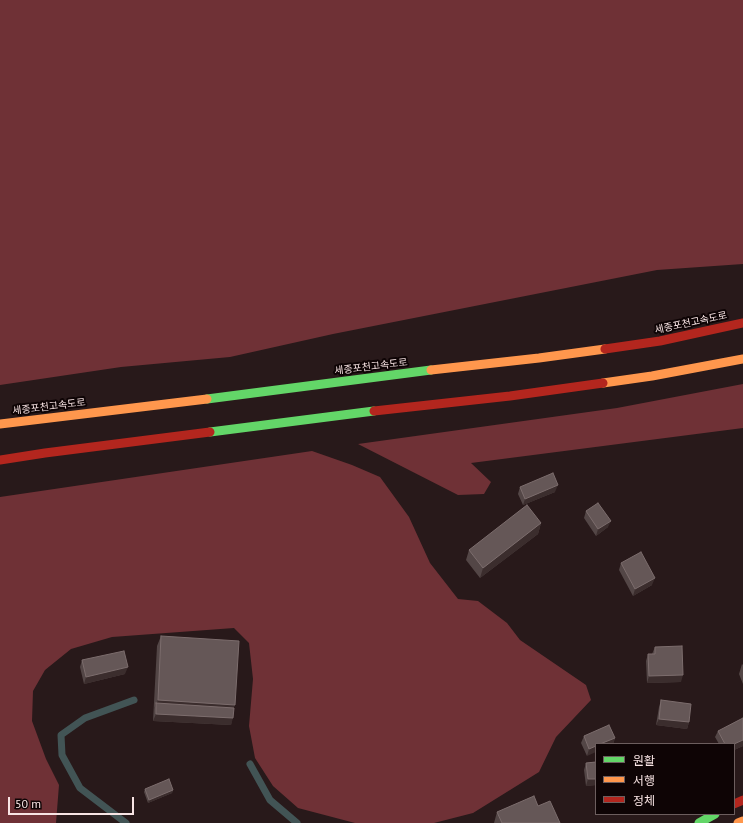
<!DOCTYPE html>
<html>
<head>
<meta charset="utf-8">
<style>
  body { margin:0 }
  #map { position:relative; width:743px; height:823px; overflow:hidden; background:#28191a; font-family:"PT Sans","Noto Sans KR",sans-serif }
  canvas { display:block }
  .legend { position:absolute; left:595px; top:743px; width:140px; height:72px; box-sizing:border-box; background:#0e0405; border:1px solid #6c5e5e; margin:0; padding:5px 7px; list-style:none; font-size:12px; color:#f8e4e4 }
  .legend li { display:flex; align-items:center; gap:8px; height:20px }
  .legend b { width:20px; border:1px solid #6c5e5e }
  .scale { position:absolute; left:8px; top:797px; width:126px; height:18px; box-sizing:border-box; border:2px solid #f8e4e4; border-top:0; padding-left:5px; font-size:12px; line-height:14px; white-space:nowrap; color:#f8e4e4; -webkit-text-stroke:3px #0e0405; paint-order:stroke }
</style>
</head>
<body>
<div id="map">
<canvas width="743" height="823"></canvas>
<ul class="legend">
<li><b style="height:5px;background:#63d668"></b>원활</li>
<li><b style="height:5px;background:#ff974d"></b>서행</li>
<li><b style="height:5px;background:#b3261e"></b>정체</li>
</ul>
<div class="scale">50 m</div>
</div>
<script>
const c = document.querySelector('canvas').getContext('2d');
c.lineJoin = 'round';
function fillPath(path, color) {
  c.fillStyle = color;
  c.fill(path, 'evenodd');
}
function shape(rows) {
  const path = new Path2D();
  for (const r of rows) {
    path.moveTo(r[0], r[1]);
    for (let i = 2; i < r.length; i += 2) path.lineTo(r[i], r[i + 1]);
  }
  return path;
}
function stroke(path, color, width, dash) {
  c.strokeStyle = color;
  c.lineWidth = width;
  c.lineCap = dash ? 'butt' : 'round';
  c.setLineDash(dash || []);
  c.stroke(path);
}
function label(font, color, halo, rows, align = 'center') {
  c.font = font + ' "PT Sans","Noto Sans KR",sans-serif';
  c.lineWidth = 4;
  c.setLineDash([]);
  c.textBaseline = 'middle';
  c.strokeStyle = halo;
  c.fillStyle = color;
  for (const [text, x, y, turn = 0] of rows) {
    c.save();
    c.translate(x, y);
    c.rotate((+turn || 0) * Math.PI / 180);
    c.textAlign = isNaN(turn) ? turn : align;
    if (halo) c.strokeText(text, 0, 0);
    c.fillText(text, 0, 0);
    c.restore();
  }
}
fillPath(shape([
  [0,0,743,0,743,264,657,270,333,334,230,357,121,367,0,385],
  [743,384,743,428,471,463,491,482,484,494,458,495,358,444,617,408],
  [312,451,352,465,380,477,409,517,430,563,458,599,478,601,507,623,520,640,586,685,591,700,556,737,539,772,473,813,434,823,355,823,298,808,273,786,255,758,249,726,253,679,249,643,234,628,112,637,71,649,45,670,33,691,32,721,46,759,59,785,56,823,0,823,0,497]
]), '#6f3136');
stroke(shape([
  [250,764,270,800,297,823],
  [126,823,80,788,62,755,61,735,85,718,134,700]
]), '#425455', 7);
stroke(shape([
  [207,399,431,370],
  [210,432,374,411],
  [699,823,715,814]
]), '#63d668', 9);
stroke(shape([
  [431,370,539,358,605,349],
  [603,383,652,376,743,359],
  [0,424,207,399],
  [738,823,743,821]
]), '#ff974d', 9);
stroke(shape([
  [605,349,660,341,743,323],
  [374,411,510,396,603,383],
  [0,460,45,453,210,432],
  [734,804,743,800]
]), '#b3261e', 9);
fillPath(shape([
  [520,487,555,492,523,505,518,494],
  [586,511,608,527,596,536,584,518],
  [541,523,538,534,480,578,466,560,469,550],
  [621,563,652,585,633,596,619,570],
  [161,636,234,708,231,725,153,721,157,646],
  [655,647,681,682,647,683,646,661,648,654,652,654],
  [82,660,125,674,84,684,80,667],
  [742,664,743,665,743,684,739,674],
  [661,700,689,722,687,729,656,725,659,707],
  [718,731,743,746,734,750,734,744,719,744,715,737],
  [584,736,615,738,613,744,596,744,587,756,581,743],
  [596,762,596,785,586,786,584,770,586,763],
  [145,789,173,790,172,793,148,803,144,792],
  [538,806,560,823,494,823,497,812]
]), '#534646');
fillPath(shape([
  [558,485,555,492,523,505,525,499],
  [611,521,608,527,596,536,598,529],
  [541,523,538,534,480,578,483,568],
  [655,578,652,585,633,596,635,589],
  [128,667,125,674,84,684,86,677],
  [683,675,681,682,647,683,649,676],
  [158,700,235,705,231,715,156,703,154,710],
  [156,714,233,718,231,725,153,721],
  [659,719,689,722,687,729,656,725],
  [615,738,613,744,600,744],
  [743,740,743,746,734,750,734,744],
  [596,746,596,752,587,756,589,749],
  [588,779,596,779,596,785,586,786],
  [173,790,172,793,148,803,149,800]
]), '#3b2d2d');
const building = shape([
  [553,473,558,485,525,499,520,487,553,473],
  [598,503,611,521,598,529,586,511,598,503],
  [527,505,541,523,483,568,469,550,527,505],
  [641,552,655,578,635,589,621,563,641,552],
  [161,636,239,641,235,705,158,700,161,636],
  [682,646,683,675,649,676,648,654,655,654,655,647,682,646],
  [124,651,128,667,86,677,82,660,124,651],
  [661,700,691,704,689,722,659,719,661,700],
  [156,703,234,708,233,718,156,714,156,703],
  [743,718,743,740,734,744,725,744,718,731,743,718],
  [609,725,615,738,600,744,596,744,596,746,589,749,584,736,609,725],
  [596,762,596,779,588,779,586,763,596,762],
  [169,779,173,790,149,800,145,789,169,779],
  [534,796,538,806,550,801,560,823,502,823,497,812,534,796]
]);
fillPath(building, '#655757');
stroke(building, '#7c6d6d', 1);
label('10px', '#f8e4e4', '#0e0405', [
  ["세종포천고속도로",691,323,-12],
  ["세종포천고속도로",371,367,-7],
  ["세종포천고속도로",49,407,-7]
]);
</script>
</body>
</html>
